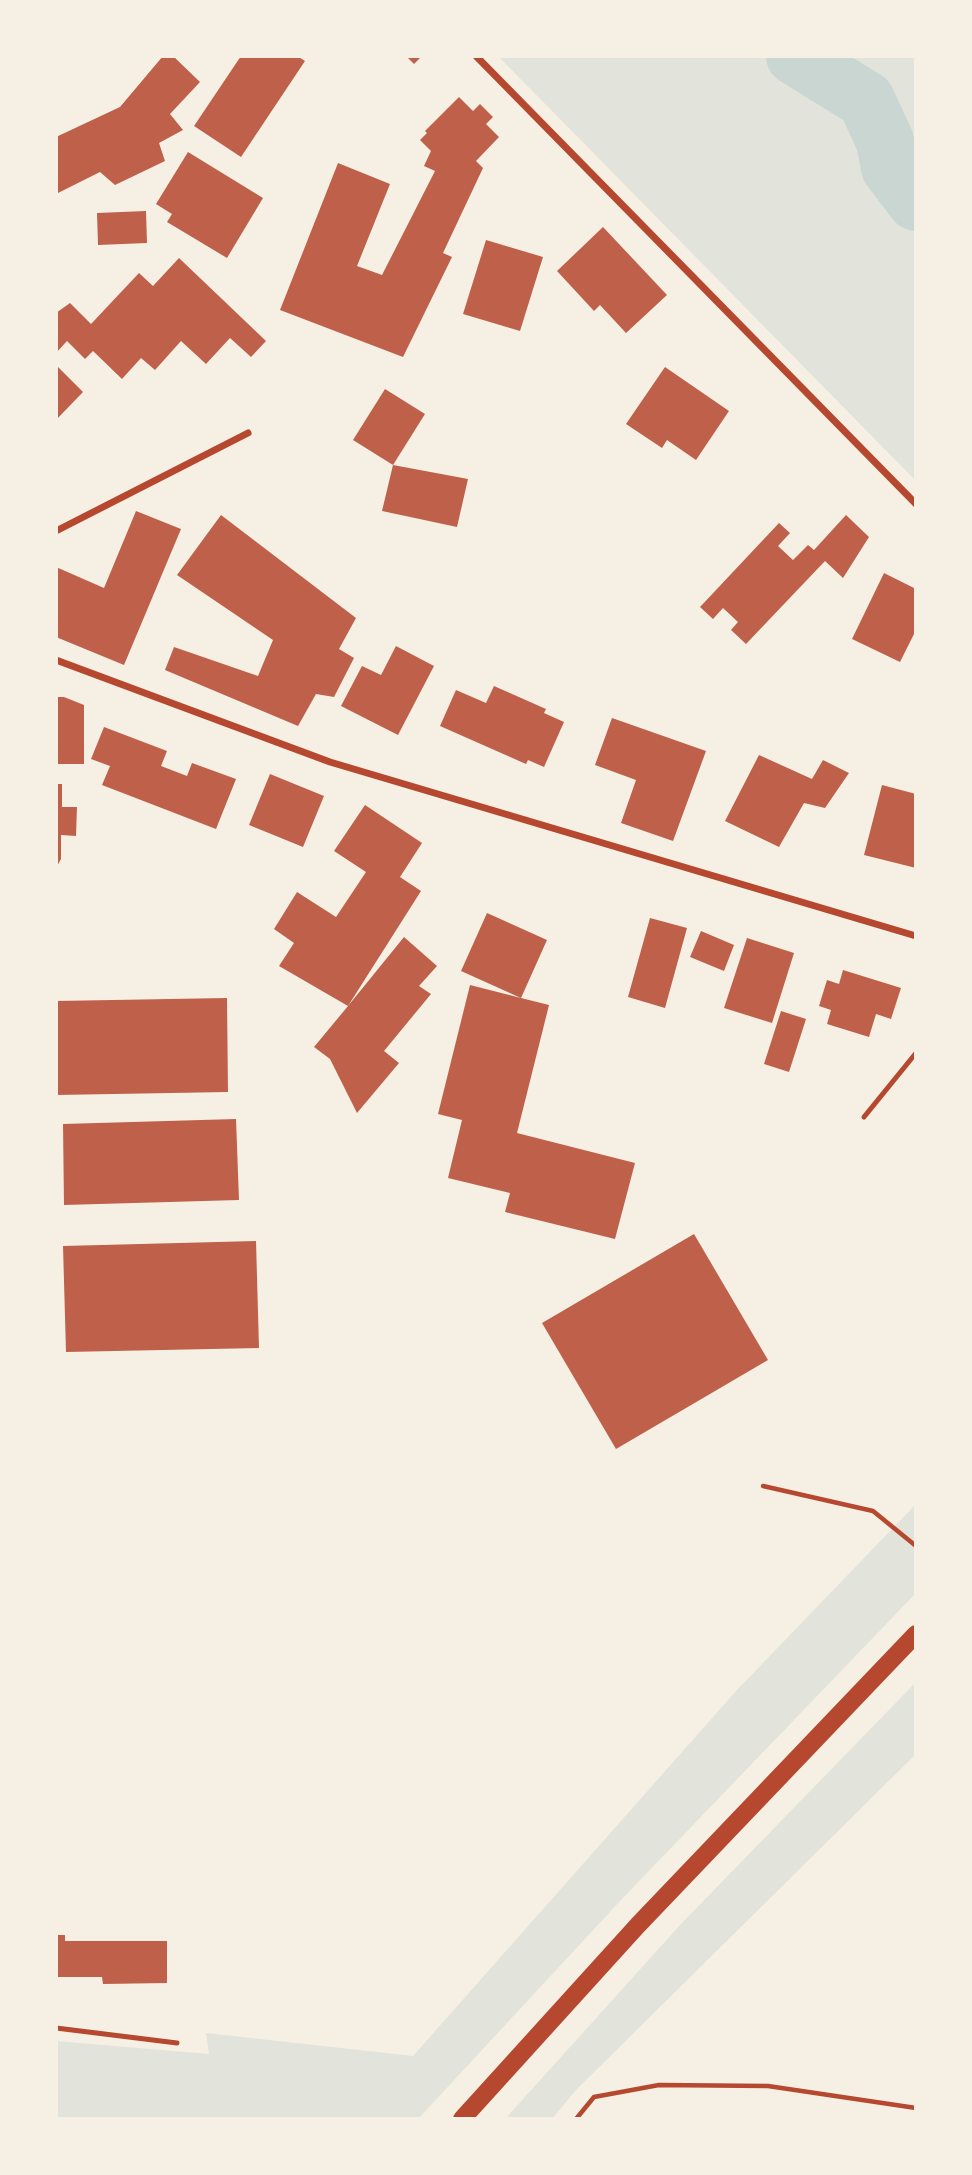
<!DOCTYPE html>
<html>
<head>
<meta charset="utf-8">
<style>
  body { margin:0 }
  #map { position:relative; width:972px; height:2175px; overflow:hidden; background:#f6efe4; font-family:Helvetica,sans-serif }
  canvas { display:block }
  .frame { position:absolute; inset:0; border:58px solid #f6efe4; pointer-events:none }
</style>
</head>
<body>
<div id="map">
<canvas width="972" height="2175"></canvas>
<div class="frame"></div>
</div>
<script>
const c = document.querySelector('canvas').getContext('2d');
c.lineJoin = 'round';
function fillPath(path, color) {
  c.fillStyle = color;
  c.fill(path, 'evenodd');
}
function shape(rows) {
  const path = new Path2D();
  for (const r of rows) {
    path.moveTo(r[0], r[1]);
    for (let i = 2; i < r.length; i += 2) path.lineTo(r[i], r[i + 1]);
  }
  return path;
}
function stroke(path, color, width, dash) {
  c.strokeStyle = color;
  c.lineWidth = width;
  c.lineCap = dash ? 'butt' : 'round';
  c.setLineDash(dash || []);
  c.stroke(path);
}
fillPath(shape([
  [498,56,774,56,851,103,874,177,899,206,916,217,916,481],
  [815,56,916,56,916,190,899,166,897,146,876,93],
  [916,1504,916,1593,622,1899,418,2119,56,2119,56,2041,209,2054,206,2033,413,2056,736,1691],
  [916,1682,916,1754,576,2090,552,2119,505,2119,681,1924]
]), '#e2e4dc');
stroke(shape([
  [795,56,866,100,885,141,890,168,916,202]
]), '#c9d6d2', 58);
fillPath(shape([
  [163,56,173,56,200,82,170,114,183,130,159,143,165,161,115,185,100,172,56,194,56,137,120,107],
  [241,56,297,56,305,61,241,157,194,126],
  [406,56,422,56,414,64],
  [459,97,473,111,480,104,493,117,486,124,499,137,476,161,483,168,443,253,452,257,403,357,280,310,338,163,390,184,357,266,382,275,435,171,424,166,431,151,420,140,427,133,425,131],
  [188,152,263,198,227,258,167,222,172,214,156,204],
  [146,211,147,243,98,245,97,213],
  [603,227,667,295,626,333,600,305,594,311,557,271],
  [486,240,543,257,520,331,463,314],
  [179,258,266,341,251,357,230,338,206,364,181,341,155,370,141,358,122,379,93,351,85,359,67,341,56,353,56,313,70,303,91,324,139,273,153,286],
  [56,365,83,392,56,420],
  [665,367,729,411,696,460,667,440,662,448,626,424],
  [385,389,425,414,393,465,468,479,457,527,382,511,393,465,353,440],
  [136,511,181,529,124,665,56,637,56,567,104,588],
  [221,515,356,618,339,649,354,658,334,697,316,694,298,726,165,670,174,647,258,676,273,640,177,575],
  [846,515,869,537,843,578,825,561,746,644,731,630,738,622,723,608,713,619,700,607,779,523,790,533,778,546,793,560,808,545,814,550],
  [884,573,916,589,916,630,900,662,852,639],
  [396,646,434,666,398,735,341,706,362,666,381,675],
  [494,686,546,709,544,713,564,722,544,767,528,760,526,764,440,726,456,690,486,703],
  [56,697,64,697,84,705,84,764,56,764],
  [612,718,706,751,673,841,621,823,636,780,595,765],
  [104,727,167,751,161,766,187,776,192,763,236,779,216,829,102,785,110,766,91,759],
  [759,755,812,779,823,760,849,773,825,808,804,803,779,847,725,821],
  [270,774,324,796,303,847,249,825],
  [56,784,62,784,62,807,77,807,76,836,61,835,61,859,56,868],
  [882,785,916,794,916,868,864,855],
  [365,805,422,843,400,877,421,891,348,1006,404,937,437,966,419,986,431,994,384,1051,399,1063,357,1113,330,1059,314,1047,348,1006,279,966,294,943,274,929,297,892,336,917,366,872,334,851],
  [487,913,547,940,521,998,549,1005,517,1133,635,1163,615,1239,505,1212,510,1193,448,1178,462,1120,438,1114,470,985,521,998,461,971],
  [650,918,687,928,665,1008,628,997],
  [701,931,734,945,724,971,690,957],
  [747,938,794,953,772,1023,724,1008],
  [843,970,901,988,891,1019,876,1014,869,1037,827,1024,831,1010,819,1006,827,980,839,984],
  [227,998,228,1092,56,1095,56,1001],
  [781,1011,806,1019,789,1072,764,1064],
  [236,1119,239,1200,64,1205,63,1124],
  [694,1234,768,1360,616,1449,542,1323],
  [256,1241,259,1348,66,1352,63,1246],
  [56,1935,65,1935,65,1941,167,1941,167,1983,103,1984,102,1977,56,1977]
]), '#bf614a');
stroke(shape([
  [763,1486,873,1511,916,1546],
  [576,2119,594,2097,659,2085,768,2086,916,2108]
]), '#b5482f', 4.5);
stroke(shape([
  [864,1117,916,1053],
  [56,2028,177,2043]
]), '#b5482f', 5);
stroke(shape([
  [476,56,916,504],
  [56,531,248,433],
  [56,660,330,762,916,936]
]), '#b5482f', 7);
stroke(shape([
  [462,2119,638,1925,916,1634]
]), '#b5482f', 18);
</script>
</body>
</html>
